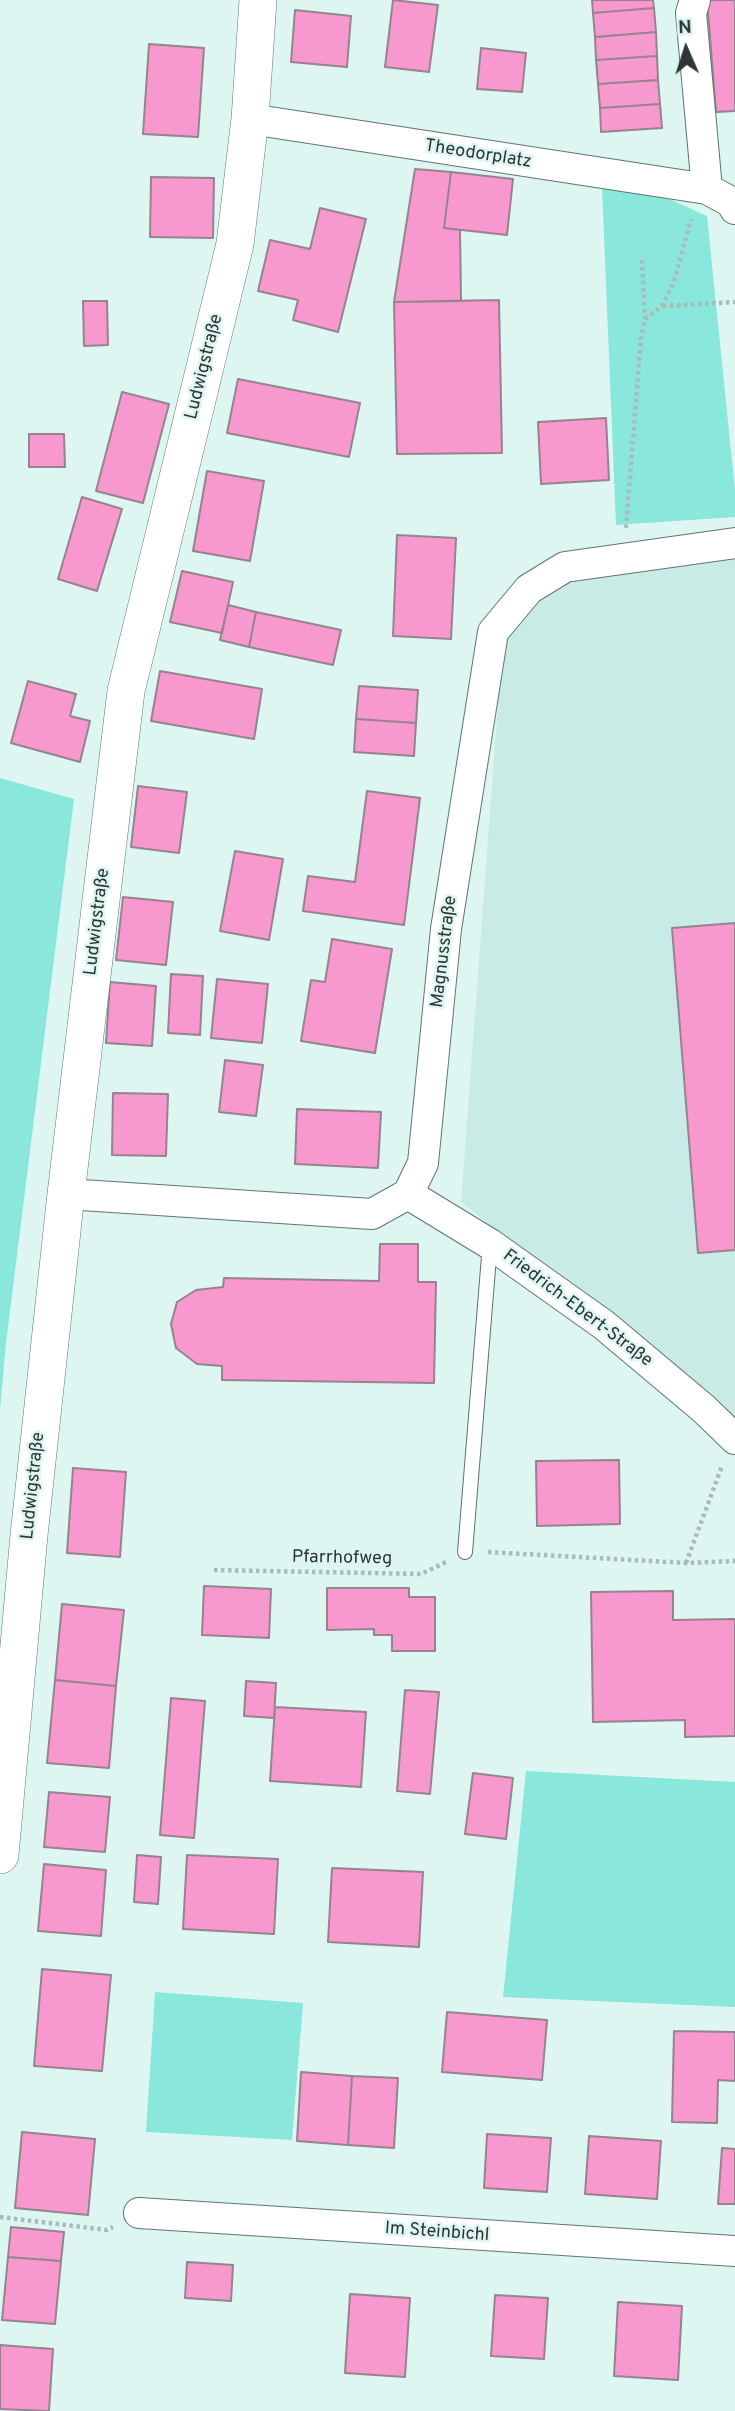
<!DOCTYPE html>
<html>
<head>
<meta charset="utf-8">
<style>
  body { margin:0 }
  #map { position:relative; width:735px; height:2411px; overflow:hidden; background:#def6f2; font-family:Overpass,sans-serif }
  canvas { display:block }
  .north { position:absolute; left:651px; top:14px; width:70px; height:70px; -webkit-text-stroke:5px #def6f2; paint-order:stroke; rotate:357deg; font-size:19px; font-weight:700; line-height:28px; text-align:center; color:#2d3635 }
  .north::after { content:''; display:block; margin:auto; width:24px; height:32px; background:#2d3635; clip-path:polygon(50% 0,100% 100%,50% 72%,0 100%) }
</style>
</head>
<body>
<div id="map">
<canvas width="735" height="2411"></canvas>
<div class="north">N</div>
</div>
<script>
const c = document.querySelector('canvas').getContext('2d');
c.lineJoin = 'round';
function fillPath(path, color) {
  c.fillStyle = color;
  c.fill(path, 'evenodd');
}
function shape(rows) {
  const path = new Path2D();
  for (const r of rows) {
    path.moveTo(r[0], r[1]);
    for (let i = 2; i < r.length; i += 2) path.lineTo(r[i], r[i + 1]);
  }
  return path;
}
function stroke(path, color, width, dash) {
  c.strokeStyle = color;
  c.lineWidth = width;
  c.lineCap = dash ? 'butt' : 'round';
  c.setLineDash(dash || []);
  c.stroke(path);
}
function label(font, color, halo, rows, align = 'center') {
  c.font = font + ' Overpass,sans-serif';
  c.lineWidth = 5;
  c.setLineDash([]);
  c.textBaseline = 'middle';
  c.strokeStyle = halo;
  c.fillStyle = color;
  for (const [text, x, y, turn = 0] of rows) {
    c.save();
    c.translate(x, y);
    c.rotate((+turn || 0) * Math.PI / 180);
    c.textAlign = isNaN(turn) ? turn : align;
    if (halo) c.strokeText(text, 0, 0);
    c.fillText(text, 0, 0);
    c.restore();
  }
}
fillPath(shape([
  [735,557,735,1423,461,1202,503,638,534,601,570,581]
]), '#c9ebe6');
fillPath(shape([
  [602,188,667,198,707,216,735,490,735,517,616,525],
  [0,778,74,799,6,1343,0,1409],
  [526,1771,735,1782,735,2007,503,1997],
  [155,1992,303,2003,292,2140,146,2132]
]), '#89e7dc');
const building = shape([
  [393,0,438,5,429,72,385,67,393,0],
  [592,0,653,0,654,8,593,13,592,0],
  [707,0,735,0,735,111,716,112,707,0],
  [654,8,656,32,595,37,593,13,654,8],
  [295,10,351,16,347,67,291,62,295,10],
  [656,32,657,56,596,60,595,37,656,32],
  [149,44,204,48,198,137,143,134,149,44],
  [481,48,526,53,522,92,477,89,481,48],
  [657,56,658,80,598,84,596,60,657,56],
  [658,80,660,104,600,108,598,84,658,80],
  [660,104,662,128,601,132,600,108,660,104],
  [415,169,451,172,444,228,460,230,461,301,394,302,415,169],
  [451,172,513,179,507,235,444,228,451,172],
  [151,177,214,178,213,238,150,237,151,177],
  [320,208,366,219,338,332,293,320,298,300,258,291,270,240,310,249,320,208],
  [499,300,502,453,397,454,394,302,499,300],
  [83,301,107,301,108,345,84,346,83,301],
  [238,379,360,403,349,457,227,433,238,379],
  [122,392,169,404,143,503,96,491,122,392],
  [606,418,609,480,541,484,538,422,606,418],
  [29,434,64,434,65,467,29,467,29,434],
  [207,471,264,481,250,561,193,551,207,471],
  [82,497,122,509,97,591,58,579,82,497],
  [397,535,456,538,451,639,393,636,397,535],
  [182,571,233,582,222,633,170,622,182,571],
  [228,605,256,612,249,647,220,640,228,605],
  [256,612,341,630,333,665,249,647,256,612],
  [160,671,262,689,254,739,151,721,160,671],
  [28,681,76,694,70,716,90,721,80,762,11,743,28,681],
  [359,686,418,690,416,723,356,719,359,686],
  [356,719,416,723,414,756,354,752,356,719],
  [138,786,187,792,179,853,131,847,138,786],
  [367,791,420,798,404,925,303,911,308,876,355,882,367,791],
  [235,851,283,859,269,940,220,931,235,851],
  [123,897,173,902,166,965,116,960,123,897],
  [735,923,735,1250,698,1253,672,928,735,923],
  [332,939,392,949,375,1053,301,1041,311,980,325,982,332,939],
  [171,974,203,976,200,1035,168,1033,171,974],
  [217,979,268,984,262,1043,211,1038,217,979],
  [110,982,156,986,152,1046,106,1043,110,982],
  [225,1060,263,1065,256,1116,219,1112,225,1060],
  [113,1093,168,1094,166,1156,112,1155,113,1093],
  [297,1109,381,1112,378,1168,295,1164,297,1109],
  [380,1244,418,1244,418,1282,436,1282,434,1383,222,1380,222,1366,197,1364,176,1348,171,1324,177,1302,196,1290,223,1287,224,1278,379,1281,380,1244],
  [619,1460,620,1524,537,1526,536,1461,619,1460],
  [73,1468,126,1472,120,1557,67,1553,73,1468],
  [204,1586,271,1589,269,1638,202,1635,204,1586],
  [327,1588,409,1588,409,1597,435,1597,435,1651,392,1651,392,1635,374,1635,374,1629,327,1630,327,1588],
  [673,1591,673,1620,735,1619,735,1736,685,1737,685,1720,593,1722,591,1592,673,1591],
  [62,1604,124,1610,116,1686,55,1680,62,1604],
  [55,1680,116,1686,109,1768,47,1763,55,1680],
  [246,1681,276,1683,274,1718,244,1716,246,1681],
  [405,1690,439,1692,430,1794,397,1791,405,1690],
  [171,1698,205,1701,194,1838,160,1835,171,1698],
  [275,1707,366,1712,361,1787,270,1781,275,1707],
  [473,1773,513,1778,506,1839,465,1834,473,1773],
  [49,1792,110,1797,105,1852,44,1847,49,1792],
  [137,1855,161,1857,158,1904,134,1902,137,1855],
  [187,1855,278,1859,274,1934,183,1929,187,1855],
  [44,1864,106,1870,101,1936,38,1931,44,1864],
  [332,1868,423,1872,419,1947,328,1942,332,1868],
  [42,1969,111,1975,102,2071,34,2066,42,1969],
  [447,2012,547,2020,542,2080,442,2072,447,2012],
  [674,2031,735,2032,735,2081,718,2080,717,2123,672,2122,674,2031],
  [301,2072,352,2076,348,2145,297,2141,301,2072],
  [352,2076,398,2078,394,2148,348,2145,352,2076],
  [22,2132,95,2139,88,2215,15,2208,22,2132],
  [487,2134,551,2138,547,2192,484,2188,487,2134],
  [589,2136,661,2141,657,2199,585,2194,589,2136],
  [722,2148,735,2149,735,2204,718,2204,722,2148],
  [11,2227,64,2232,61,2261,8,2257,11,2227],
  [8,2257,61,2261,55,2324,2,2320,8,2257],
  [187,2262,233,2265,231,2301,185,2298,187,2262],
  [350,2294,410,2298,405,2377,345,2373,350,2294],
  [495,2295,548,2298,544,2359,491,2356,495,2295],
  [618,2302,682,2306,678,2380,614,2376,618,2302],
  [0,2345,53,2349,49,2411,0,2409,0,2345]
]);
fillPath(building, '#f799ce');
stroke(building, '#95838d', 2);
const service = shape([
  [465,1552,490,1244]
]);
const minor = shape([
  [695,0,691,13,707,189],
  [250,119,707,189,731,202,735,209],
  [66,1194,372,1214,408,1194,423,1163,446,929,493,632,529,589,565,567,735,543],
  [408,1194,490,1244,604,1325,704,1409,735,1439],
  [139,2213,735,2251]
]);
const tertiary = shape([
  [0,1855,29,1535,66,1194,126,691,235,244,250,119,258,0]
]);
stroke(service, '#5f7571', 16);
stroke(minor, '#5f7571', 32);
stroke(tertiary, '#5f7571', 38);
stroke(shape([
  [642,260,645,318],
  [663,306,735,302],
  [626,528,641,338,645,319,662,306,674,282,691,219],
  [488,1552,686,1563,735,1561],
  [686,1563,722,1466],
  [214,1570,421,1574,446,1562],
  [0,2217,107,2230,113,2227]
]), '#a9bcb9', 4.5, [3.5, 3.5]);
stroke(service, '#fff', 14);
stroke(minor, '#fff', 30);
stroke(tertiary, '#fff', 37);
label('18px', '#2d3635', '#def6f2', [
  ["Theodorplatz",478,155,9],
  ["Ludwigstraße",205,367,-76],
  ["Ludwigstraße",98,922,-83],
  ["Magnusstraße",445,952,-83],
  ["Friedrich-Ebert-Straße",577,1309,37],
  ["Ludwigstraße",34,1486,-84],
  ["Pfarrhofweg",342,1559,1],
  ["Im Steinbichl",437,2233,4]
]);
</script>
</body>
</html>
